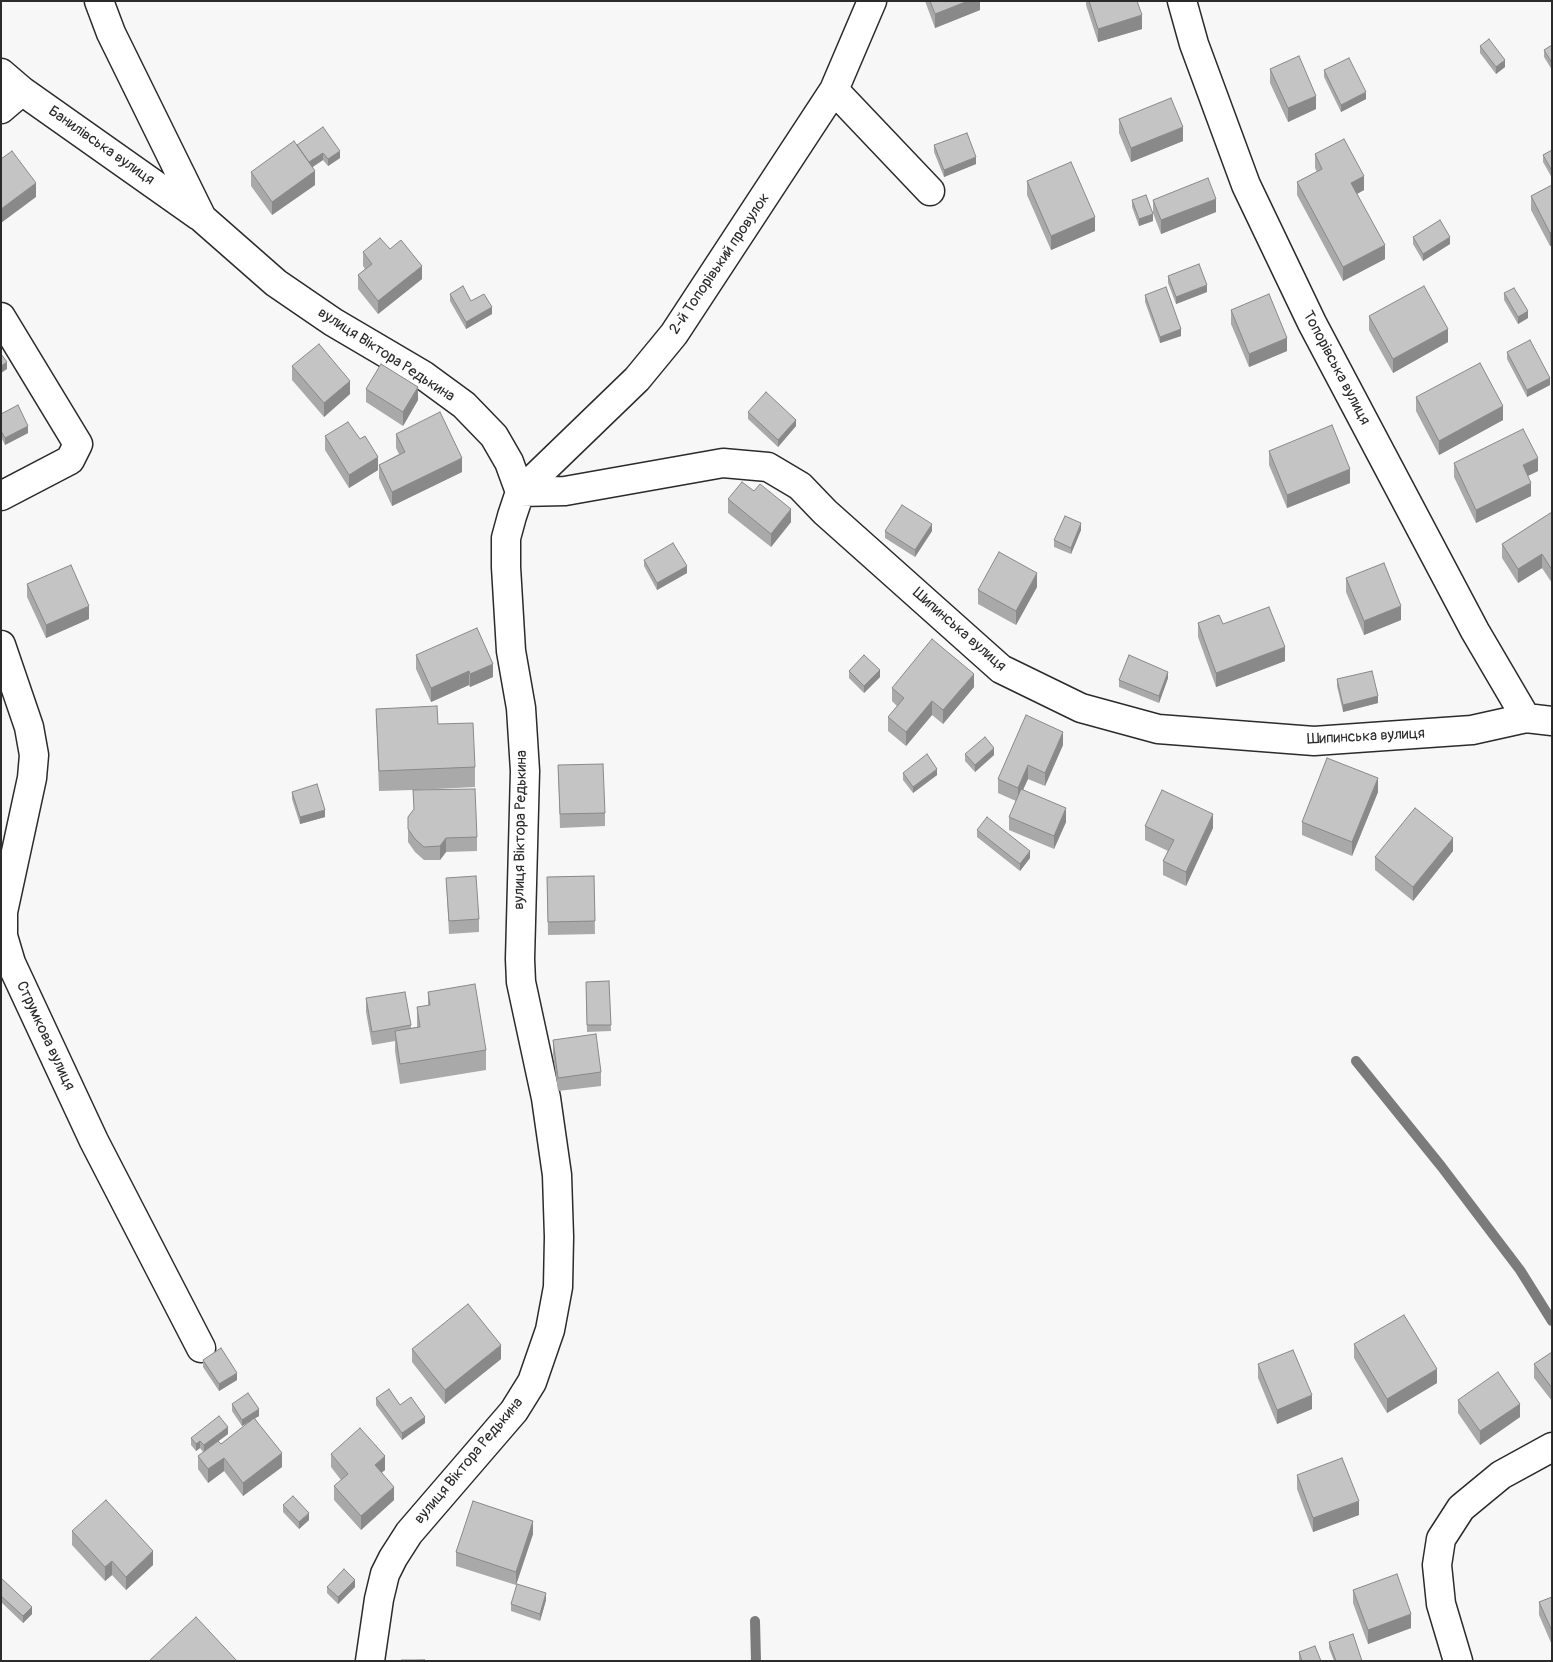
<!DOCTYPE html>
<html>
<head>
<meta charset="utf-8">
<style>
  body { margin:0 }
  #map { position:relative; width:1553px; height:1662px; overflow:hidden; background:#f7f7f7; font-family:Pangolin,sans-serif }
  canvas { display:block }
  .frame { position:absolute; inset:0; border:2px solid #2b2b2b; pointer-events:none }
</style>
</head>
<body>
<div id="map">
<canvas width="1553" height="1662"></canvas>
<div class="frame"></div>
</div>
<script>
const c = document.querySelector('canvas').getContext('2d');
c.lineJoin = 'round';
function shape(rows) {
  const path = new Path2D();
  for (const r of rows) {
    path.moveTo(r[0], r[1]);
    for (let i = 2; i < r.length; i += 2) path.lineTo(r[i], r[i + 1]);
  }
  return path;
}
function stroke(path, color, width, dash) {
  c.strokeStyle = color;
  c.lineWidth = width;
  c.lineCap = dash ? 'butt' : 'round';
  c.setLineDash(dash || []);
  c.stroke(path);
}
function fillPath(path, color) {
  c.fillStyle = color;
  c.fill(path, 'evenodd');
}
function label(font, color, halo, rows, align = 'center') {
  c.font = font + ' Pangolin,sans-serif';
  c.lineWidth = 4.5;
  c.setLineDash([]);
  c.textBaseline = 'middle';
  c.strokeStyle = halo;
  c.fillStyle = color;
  for (const [text, x, y, turn = 0] of rows) {
    c.save();
    c.translate(x, y);
    c.rotate((+turn || 0) * Math.PI / 180);
    c.textAlign = isNaN(turn) ? turn : align;
    if (halo) c.strokeText(text, 0, 0);
    c.fillText(text, 0, 0);
    c.restore();
  }
}
stroke(shape([
  [1356,1061,1441,1166,1520,1270,1552,1321],
  [755,1621,756,1661]
]), '#7b7b7b', 10);
const minor = shape([
  [99,1,111,33,202,218,276,283,333,322,423,375,464,405,494,436,509,462,520,492,512,516,506,538,506,567,511,651,521,708,525,771,520,959,521,982,546,1098,557,1175,559,1237,558,1287,550,1330,532,1382,514,1411,409,1533,393,1558,385,1574,379,1599,370,1661],
  [1182,1,1194,44,1246,185,1312,323,1475,631,1526,718],
  [1,73,22,91,199,216],
  [834,90,930,191],
  [1,109,22,91],
  [1,317,78,444,70,460,1,496],
  [520,492,565,491,723,463,768,467,800,486,825,512,1001,669,1081,708,1158,729,1314,741,1472,730,1526,718,1552,721],
  [520,492,637,379,674,334,834,90,872,1],
  [1,645,29,727,34,755,32,778,3,912,3,936,11,963,94,1141,201,1348],
  [1458,1661,1441,1604,1437,1565,1441,1539,1461,1508,1501,1475,1552,1447]
]);
stroke(minor, '#2b2b2b', 31);
stroke(minor, '#fff', 28);
fillPath(shape([
  [925,1,980,1,980,10,935,28],
  [1086,1,1137,1,1142,29,1098,42,1086,5],
  [1552,45,1552,70,1544,57,1544,50],
  [1480,46,1505,67,1496,74,1480,53],
  [1270,69,1316,109,1288,122,1270,83],
  [1324,70,1366,99,1341,112,1324,77],
  [1119,119,1183,141,1131,162,1119,133],
  [297,145,340,158,328,166,323,160,313,167,315,185,272,215,251,186,251,172],
  [934,145,976,164,944,177,934,152],
  [1552,150,1552,178,1543,162,1543,155],
  [1315,154,1364,190,1357,194,1385,259,1343,281,1297,195,1297,182,1317,172,1315,168],
  [1027,181,1095,231,1051,250,1027,195],
  [1552,185,1552,245,1550,246,1531,210,1531,196],
  [1132,200,1153,221,1139,226,1132,207],
  [1153,200,1216,212,1161,234,1153,213],
  [1413,237,1450,244,1423,261,1413,244],
  [363,252,422,279,378,314,358,289,358,275,365,269,363,266],
  [1168,276,1207,292,1176,304,1168,283],
  [1504,293,1528,318,1518,324,1504,300],
  [450,294,471,301,492,314,466,329,450,301],
  [1145,295,1181,336,1160,343,1145,302],
  [1231,310,1287,351,1249,367,1231,324],
  [1369,316,1448,342,1393,373,1369,330],
  [1507,352,1550,385,1527,397,1507,359],
  [292,366,350,394,324,417,292,380],
  [366,389,418,400,403,426,366,402],
  [1416,397,1503,420,1439,455,1416,411],
  [748,412,796,426,778,447,748,419],
  [1,414,28,433,5,445,1,437],
  [396,434,462,472,392,506,379,478,379,465,399,454,396,448],
  [325,436,378,470,349,488,325,450],
  [1269,451,1350,483,1287,508,1269,465],
  [1454,463,1538,471,1528,476,1531,496,1476,523,1454,477],
  [754,491,791,522,771,547,728,513,728,499],
  [1552,512,1552,583,1542,568,1518,583,1502,558,1502,544],
  [1081,530,1071,554,1054,547,1054,540],
  [885,531,932,531,915,557,885,538],
  [644,560,687,573,657,590,644,566],
  [1346,578,1401,620,1364,635,1346,592],
  [27,584,89,619,46,638,27,597],
  [1037,587,1016,625,978,604,978,590],
  [1198,623,1223,624,1285,661,1216,687,1198,637],
  [416,655,493,677,470,687,469,685,431,702,416,669],
  [849,671,880,677,864,693,849,678],
  [1168,678,1159,703,1119,687,1119,680],
  [1337,679,1378,703,1343,712,1337,686],
  [974,687,943,724,932,715,906,746,888,731,888,717,897,706,892,701,892,688],
  [376,709,438,724,475,767,475,787,415,790,477,837,477,851,446,852,440,860,424,860,415,852,408,842,408,817,414,809,413,790,379,791],
  [1063,745,1045,786,1028,779,1023,789,1066,822,1054,849,1009,830,1009,817,1016,801,998,793,998,779],
  [965,754,994,755,975,772,965,761],
  [558,765,605,813,605,826,560,828],
  [903,773,937,775,913,793,903,780],
  [292,792,325,817,300,824,292,799],
  [1378,792,1352,856,1302,835,1302,822],
  [1145,826,1213,828,1186,886,1163,875,1163,861,1168,851,1145,840],
  [977,830,1030,858,1020,871,977,837],
  [1453,851,1413,901,1375,870,1375,857],
  [594,876,595,934,548,935,547,877],
  [446,878,479,919,479,932,449,934],
  [609,981,611,1031,587,1032,586,982],
  [428,992,486,1050,486,1070,400,1084,395,1051,395,1041,372,1045,366,1012,366,998,411,1025,411,1028,417,1027,417,1007,428,1006],
  [553,1040,601,1072,601,1086,558,1091,553,1054],
  [1354,1344,1437,1383,1387,1413,1354,1358],
  [412,1349,501,1359,445,1404,412,1362],
  [1552,1352,1552,1401,1534,1378,1534,1364],
  [203,1360,237,1380,219,1391,203,1367],
  [1258,1364,1312,1409,1277,1424,1258,1378],
  [376,1398,400,1405,425,1423,402,1440,376,1405],
  [1458,1400,1520,1417,1480,1445,1458,1413],
  [232,1404,259,1416,255,1418,282,1467,243,1496,224,1471,208,1483,198,1469,198,1456,203,1452,200,1448,196,1451,191,1445,191,1438,228,1434,218,1441,221,1444,250,1421,242,1426,232,1411],
  [331,1454,385,1470,382,1472,394,1500,361,1530,334,1500,334,1486,341,1480,331,1467],
  [1297,1475,1359,1515,1313,1532,1297,1489],
  [283,1505,309,1520,299,1529,283,1512],
  [72,1531,153,1565,126,1590,112,1575,105,1581,72,1545],
  [533,1534,516,1585,456,1566,456,1552],
  [1,1578,32,1614,23,1623,1,1602],
  [327,1587,355,1587,338,1604,327,1593],
  [1353,1590,1411,1628,1368,1644,1353,1603],
  [1552,1597,1552,1645,1539,1615,1539,1602],
  [546,1600,540,1621,511,1611,511,1604],
  [1329,1642,1362,1661,1334,1661,1329,1648],
  [1299,1652,1321,1661,1299,1661]
]), '#a9a9a9');
fillPath(shape([
  [968,1,980,1,980,10,935,28,935,14],
  [1142,15,1142,29,1098,42,1098,29],
  [1505,60,1505,67,1496,74,1496,67],
  [1366,92,1366,99,1341,112,1341,105],
  [1316,96,1316,109,1288,122,1288,108],
  [1183,127,1183,141,1131,162,1131,148],
  [340,151,340,158,328,166,328,159],
  [323,153,323,160,306,171,306,164],
  [976,157,976,164,944,177,944,170],
  [315,171,315,185,272,215,272,202],
  [1364,176,1364,190,1351,197,1351,183],
  [36,183,36,197,1,223,1,209],
  [1216,199,1216,212,1161,234,1161,220],
  [1153,214,1153,221,1139,226,1139,219],
  [1095,217,1095,231,1051,250,1051,236],
  [1552,232,1552,245,1550,246,1550,233],
  [1450,237,1450,244,1423,261,1423,254],
  [1385,245,1385,259,1343,281,1343,267],
  [422,266,422,279,378,314,378,301],
  [1207,285,1207,292,1176,304,1176,297],
  [492,307,492,314,466,329,466,322],
  [1528,311,1528,318,1518,324,1518,317],
  [1181,329,1181,336,1160,343,1160,337],
  [1448,329,1448,342,1393,373,1393,359],
  [1287,338,1287,351,1249,367,1249,354],
  [7,362,7,369,1,373,1,366],
  [1550,378,1550,385,1527,397,1527,390],
  [350,381,350,394,324,417,324,403],
  [418,387,418,400,403,426,403,412],
  [1503,406,1503,420,1439,455,1439,441],
  [796,420,796,426,778,447,778,440],
  [28,426,28,433,5,445,5,438],
  [378,457,378,470,349,488,349,475],
  [462,458,462,472,392,506,392,492],
  [1538,458,1538,471,1523,478,1523,465],
  [1350,469,1350,483,1287,508,1287,495],
  [1531,483,1531,496,1476,523,1476,510],
  [791,509,791,522,771,547,771,534],
  [1081,523,1081,530,1071,554,1071,548],
  [932,524,932,531,915,557,915,550],
  [1542,554,1542,568,1518,583,1518,569],
  [687,566,687,573,657,590,657,583],
  [1037,573,1037,587,1016,625,1016,611],
  [89,606,89,619,46,638,46,625],
  [1401,606,1401,620,1364,635,1364,621],
  [1285,647,1285,661,1216,687,1216,673],
  [493,664,493,677,470,687,470,674],
  [880,670,880,677,864,693,864,686],
  [469,671,469,685,431,702,431,688],
  [1168,672,1168,678,1159,703,1159,696],
  [974,674,974,687,943,724,943,710],
  [1378,696,1378,703,1343,712,1343,705],
  [932,701,932,715,906,746,906,732],
  [1063,732,1063,745,1045,786,1045,773],
  [994,748,994,755,975,772,975,765],
  [1028,765,1028,779,1018,801,1018,788],
  [937,769,937,775,913,793,913,787],
  [1378,778,1378,792,1352,856,1352,842],
  [1066,808,1066,822,1054,849,1054,836],
  [325,810,325,817,300,824,300,817],
  [1213,814,1213,828,1186,886,1186,872],
  [446,838,446,852,440,860,440,846],
  [1453,838,1453,851,1413,901,1413,887],
  [1030,851,1030,858,1020,871,1020,864],
  [501,1345,501,1359,445,1404,445,1390],
  [1437,1369,1437,1383,1387,1413,1387,1399],
  [237,1373,237,1380,219,1391,219,1384],
  [1312,1395,1312,1409,1277,1424,1277,1410],
  [1520,1404,1520,1417,1480,1445,1480,1431],
  [259,1409,259,1416,242,1426,242,1420],
  [425,1417,425,1423,402,1440,402,1433],
  [228,1427,228,1434,204,1452,204,1445],
  [200,1441,200,1448,196,1451,196,1444],
  [282,1453,282,1467,243,1496,243,1483],
  [385,1456,385,1470,375,1478,375,1465],
  [224,1458,224,1471,208,1483,208,1469],
  [394,1487,394,1500,361,1530,361,1516],
  [1359,1501,1359,1515,1313,1532,1313,1518],
  [309,1513,309,1520,299,1529,299,1522],
  [533,1521,533,1534,516,1585,516,1572],
  [153,1551,153,1565,126,1590,126,1577],
  [112,1561,112,1575,105,1581,105,1567],
  [355,1580,355,1587,338,1604,338,1597],
  [546,1593,546,1600,540,1621,540,1614],
  [32,1607,32,1614,23,1623,23,1616],
  [1411,1614,1411,1628,1368,1644,1368,1630]
]), '#898989');
const building = shape([
  [930,1,968,1,935,14,930,1],
  [1089,1,1137,1,1142,15,1098,29,1089,1],
  [1489,39,1505,60,1496,67,1480,46,1489,39],
  [1552,45,1552,63,1544,50,1552,45],
  [1299,56,1316,96,1288,108,1270,69,1299,56],
  [1349,58,1366,92,1341,105,1324,70,1349,58],
  [1171,98,1183,127,1131,148,1119,119,1171,98],
  [323,127,340,151,328,159,323,153,309,162,297,145,323,127],
  [967,133,976,157,944,170,934,145,967,133],
  [1344,139,1364,176,1351,183,1385,245,1343,267,1297,182,1322,169,1315,154,1344,139],
  [294,141,315,171,272,202,251,172,294,141],
  [1552,150,1552,171,1543,155,1552,150],
  [12,151,36,183,1,209,1,159,12,151],
  [1071,162,1095,217,1051,236,1027,181,1071,162],
  [1208,178,1216,199,1161,220,1153,200,1208,178],
  [1552,185,1552,232,1550,233,1531,196,1552,185],
  [1146,195,1153,214,1139,219,1132,200,1146,195],
  [1440,220,1450,237,1423,254,1413,237,1440,220],
  [380,238,390,249,401,240,422,266,378,301,358,275,372,264,363,252,380,238],
  [1199,264,1207,285,1176,297,1168,276,1199,264],
  [463,286,471,301,484,294,492,307,466,322,450,294,463,286],
  [1424,286,1448,329,1393,359,1369,316,1424,286],
  [1166,287,1181,329,1160,337,1145,295,1166,287],
  [1514,288,1528,311,1518,317,1504,293,1514,288],
  [1269,294,1287,338,1249,354,1231,310,1269,294],
  [1530,340,1550,378,1527,390,1507,352,1530,340],
  [319,344,350,381,324,403,292,366,319,344],
  [1,354,7,362,1,366,1,354],
  [1480,363,1503,406,1439,441,1416,397,1480,363],
  [381,364,418,387,403,412,366,389,381,364],
  [766,392,796,420,778,440,748,412,766,392],
  [18,405,28,426,5,438,1,431,1,414,18,405],
  [440,412,462,458,392,492,379,465,405,452,396,434,440,412],
  [348,422,360,439,365,436,378,457,349,475,325,436,348,422],
  [1332,425,1350,469,1287,495,1269,451,1332,425],
  [1523,429,1538,458,1523,465,1531,483,1476,510,1454,463,1523,429],
  [742,482,754,491,760,484,791,509,771,534,728,499,742,482],
  [902,505,932,524,915,550,885,531,902,505],
  [1552,512,1552,570,1542,554,1518,569,1502,544,1552,512],
  [1065,516,1081,523,1071,548,1054,540,1065,516],
  [673,543,687,566,657,583,644,560,673,543],
  [999,552,1037,573,1016,611,978,590,999,552],
  [1384,563,1401,606,1364,621,1346,578,1384,563],
  [71,565,89,606,46,625,27,584,71,565],
  [1269,607,1285,647,1216,673,1198,623,1219,615,1223,624,1269,607],
  [477,628,493,664,470,674,469,671,431,688,416,655,477,628],
  [932,639,974,674,943,710,932,701,906,732,888,717,904,698,892,688,932,639],
  [864,655,880,670,864,686,849,671,864,655],
  [1129,655,1168,672,1159,696,1119,680,1129,655],
  [1372,671,1378,696,1343,705,1337,679,1372,671],
  [437,706,438,724,473,723,475,767,379,771,376,709,437,706],
  [1026,715,1063,732,1045,773,1028,765,1018,788,998,779,1026,715],
  [985,737,994,748,975,765,965,754,985,737],
  [927,754,937,769,913,787,903,773,927,754],
  [1327,758,1378,778,1352,842,1302,822,1327,758],
  [603,764,605,813,560,814,558,765,603,764],
  [317,784,325,810,300,817,292,792,317,784],
  [475,789,477,837,446,838,440,846,424,847,415,839,408,829,408,817,414,809,413,790,475,789],
  [1021,789,1066,808,1054,836,1009,817,1021,789],
  [1162,790,1213,814,1186,872,1163,861,1174,840,1145,826,1162,790],
  [1415,808,1453,838,1413,887,1375,857,1415,808],
  [987,817,1030,851,1020,864,977,830,987,817],
  [476,876,479,919,449,921,446,878,476,876],
  [594,876,595,921,548,922,547,877,594,876],
  [609,981,611,1025,587,1025,586,982,609,981],
  [475,984,486,1050,400,1064,395,1031,420,1027,417,1007,430,1005,428,992,475,984],
  [405,992,411,1025,372,1032,366,998,405,992],
  [596,1034,601,1072,558,1078,553,1040,596,1034],
  [468,1304,501,1345,445,1390,412,1349,468,1304],
  [1404,1315,1437,1369,1387,1399,1354,1344,1404,1315],
  [221,1348,237,1373,219,1384,203,1360,221,1348],
  [1293,1350,1312,1395,1277,1410,1258,1364,1293,1350],
  [1552,1352,1552,1388,1534,1364,1552,1352],
  [1498,1372,1520,1404,1480,1431,1458,1400,1498,1372],
  [389,1389,400,1405,411,1397,425,1417,402,1433,376,1398,389,1389],
  [248,1393,259,1409,242,1420,232,1404,248,1393],
  [219,1416,228,1427,204,1445,200,1441,196,1444,191,1438,219,1416],
  [254,1418,282,1453,243,1483,224,1458,208,1469,198,1456,218,1441,221,1444,254,1418],
  [360,1428,385,1456,375,1465,394,1487,361,1516,334,1486,348,1474,331,1454,360,1428],
  [1342,1458,1359,1501,1313,1518,1297,1475,1342,1458],
  [293,1496,309,1513,299,1522,283,1505,293,1496],
  [106,1500,153,1551,126,1577,112,1561,105,1567,72,1531,106,1500],
  [473,1501,533,1521,516,1572,456,1552,473,1501],
  [344,1569,355,1580,338,1597,327,1587,344,1569],
  [1397,1574,1411,1614,1368,1630,1353,1590,1397,1574],
  [1,1578,32,1607,23,1616,1,1596,1,1578],
  [517,1584,546,1593,540,1614,511,1604,517,1584],
  [1552,1597,1552,1631,1539,1602,1552,1597],
  [196,1617,237,1661,149,1661,196,1617],
  [1353,1634,1362,1661,1336,1661,1329,1642,1353,1634],
  [1315,1646,1321,1661,1302,1661,1299,1652,1315,1646],
  [402,1660,425,1660,402,1661,402,1660]
]);
fillPath(building, '#c4c4c4');
stroke(building, '#898989', 1);
label('15px', '#2b2b2b', '#fff', [
  ["Банилівська вулиця",101,146,35],
  ["2-й Топорівький провулок",720,264,-56],
  ["вулиця Віктора Редькина",386,355,33],
  ["Топорівська вулиця",1336,368,62],
  ["Шипинська вулиця",959,630,41],
  ["Шипинська вулиця",1366,737,-3],
  ["вулиця Віктора Редькина",521,830,-89],
  ["Струмкова вулиця",45,1036,65],
  ["вулиця Віктора Редькина",469,1461,-50]
]);
</script>
</body>
</html>
